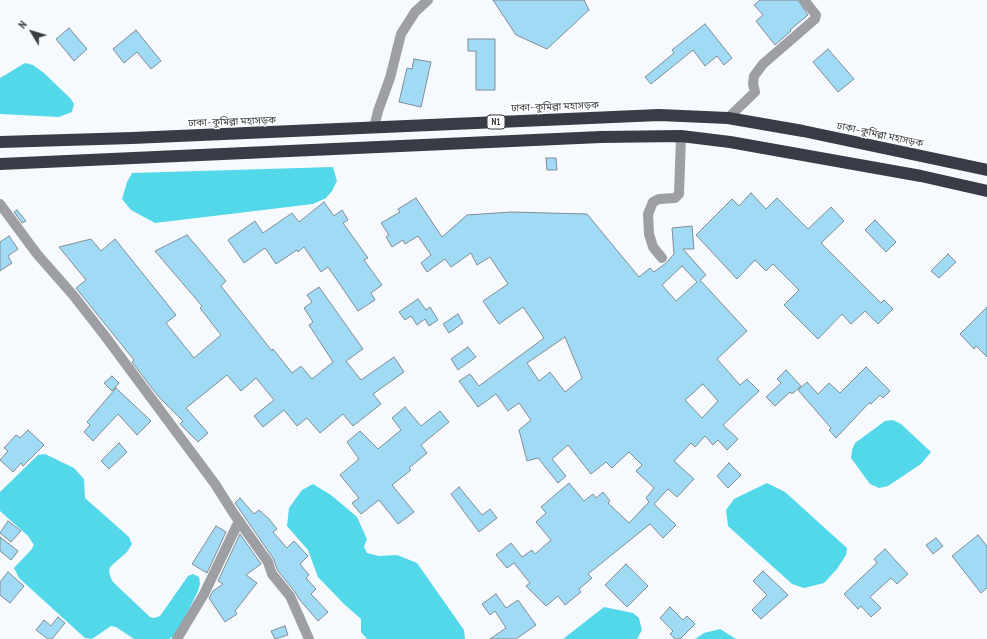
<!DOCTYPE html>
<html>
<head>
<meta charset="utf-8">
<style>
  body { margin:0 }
  #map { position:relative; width:987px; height:639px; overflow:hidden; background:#f6fafe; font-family:"PT Sans Narrow",sans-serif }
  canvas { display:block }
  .north { position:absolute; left:12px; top:12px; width:40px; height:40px; -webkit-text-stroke:3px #fff; paint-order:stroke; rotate:308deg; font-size:11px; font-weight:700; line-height:16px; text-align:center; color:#393d41 }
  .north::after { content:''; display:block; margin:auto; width:14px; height:18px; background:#393d41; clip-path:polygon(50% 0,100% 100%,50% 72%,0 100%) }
</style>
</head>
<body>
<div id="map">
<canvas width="987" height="639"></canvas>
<div class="north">N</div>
</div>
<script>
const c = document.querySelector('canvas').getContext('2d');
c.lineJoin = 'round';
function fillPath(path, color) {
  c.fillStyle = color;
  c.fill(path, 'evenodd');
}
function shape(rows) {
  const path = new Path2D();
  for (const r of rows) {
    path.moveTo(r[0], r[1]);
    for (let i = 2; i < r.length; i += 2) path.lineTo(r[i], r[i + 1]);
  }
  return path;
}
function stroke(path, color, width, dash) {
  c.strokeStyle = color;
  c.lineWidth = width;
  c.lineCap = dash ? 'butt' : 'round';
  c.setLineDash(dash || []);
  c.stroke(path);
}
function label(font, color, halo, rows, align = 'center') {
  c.font = font + ' "PT Sans Narrow","Noto Sans Bengali",sans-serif';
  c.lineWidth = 3;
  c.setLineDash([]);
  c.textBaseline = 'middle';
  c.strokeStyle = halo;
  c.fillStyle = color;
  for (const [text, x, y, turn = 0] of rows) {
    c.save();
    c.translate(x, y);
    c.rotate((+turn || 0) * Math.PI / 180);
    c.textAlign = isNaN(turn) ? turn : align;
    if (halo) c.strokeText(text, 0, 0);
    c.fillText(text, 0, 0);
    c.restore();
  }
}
fillPath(shape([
  [25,63,33,65,44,73,71,99,74,104,72,112,59,117,0,114,0,78],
  [333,167,337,181,332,191,326,198,313,204,155,223,131,210,122,199,127,182,132,173],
  [893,420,901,424,931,452,921,464,888,486,879,488,870,484,851,458,852,450,855,443,885,421],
  [45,454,74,468,84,479,85,498,129,537,132,544,127,552,111,566,109,570,110,576,113,582,150,617,154,618,160,616,188,576,193,574,199,577,200,584,198,591,177,634,169,639,134,639,116,627,111,626,92,639,85,638,19,578,14,568,31,550,34,545,28,536,0,511,0,492,38,455],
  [767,483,785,492,847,548,846,555,837,569,824,583,804,588,792,584,728,526,726,510,734,499],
  [313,484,331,495,357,517,367,539,364,547,367,553,379,556,397,555,417,563,464,630,465,639,367,639,361,632,361,619,344,604,318,577,308,550,287,526,289,508,302,490],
  [604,607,633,613,639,618,642,630,637,639,563,639],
  [720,629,736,639,695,639,704,633]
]), '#52d8e9');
const building = shape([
  [493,0,584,0,589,10,547,49,516,35,493,0],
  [760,0,798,0,808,15,790,30,791,31,775,45,756,21,763,15,754,5,760,0],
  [705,24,732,58,724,65,717,56,705,66,693,50,651,84,645,77,674,53,672,50,705,24],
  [69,28,87,49,74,61,56,39,69,28],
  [136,30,161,61,151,69,137,52,124,63,113,49,136,30],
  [468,39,495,39,495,90,476,90,476,51,468,51,468,39],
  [828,49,854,79,838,92,813,62,828,49],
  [414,59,431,62,421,107,399,102,407,68,412,69,414,59],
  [546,158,556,158,557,170,547,170,546,158],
  [751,193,766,209,777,198,808,229,831,207,844,221,821,243,881,303,884,300,893,309,878,324,865,311,851,324,842,314,818,339,784,305,799,290,773,264,766,271,755,260,737,279,696,235,732,199,739,206,751,193],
  [416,198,442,237,467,215,511,212,587,214,639,277,650,268,654,272,666,263,674,254,672,228,692,226,694,249,683,249,706,275,700,280,747,331,717,359,740,385,747,379,759,391,723,425,738,439,727,450,718,440,713,445,705,436,695,447,691,443,674,461,694,479,677,497,668,489,654,504,676,525,663,538,650,524,588,574,592,578,579,589,581,592,565,605,558,596,546,606,526,586,530,583,514,563,507,568,496,555,511,543,522,557,532,550,535,554,551,540,536,522,546,513,541,507,569,483,584,501,593,494,596,498,603,492,610,501,608,503,629,523,649,502,646,498,654,488,636,471,642,465,629,452,612,468,606,462,591,474,568,445,552,459,566,476,558,483,538,458,527,461,519,430,531,420,519,403,508,411,496,394,478,407,459,381,470,374,479,386,544,338,523,307,499,324,483,301,508,284,490,257,477,265,471,253,451,267,445,259,427,272,421,263,431,255,418,236,405,244,403,240,392,247,386,237,389,235,381,223,400,212,398,209,416,198],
  [682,266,697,282,676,301,662,285,682,266],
  [565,337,582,378,565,392,550,372,539,381,527,363,565,337],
  [703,384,718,401,702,418,685,400,703,384],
  [324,202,334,216,342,210,348,220,343,223,368,258,364,260,382,285,371,293,375,300,358,311,328,267,321,272,304,247,298,252,297,250,276,264,265,248,244,263,228,240,255,221,263,233,292,213,299,222,324,202],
  [17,210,26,221,22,223,14,212,17,210],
  [875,220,896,242,886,252,865,230,875,220],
  [187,235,226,281,221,286,272,351,273,349,292,373,301,366,312,379,333,362,309,325,313,322,304,308,312,302,307,295,319,287,363,349,346,361,361,380,394,357,404,372,373,394,381,404,353,426,343,414,320,433,307,418,297,426,284,410,263,427,254,416,274,400,256,378,241,391,227,375,186,408,208,433,198,442,180,424,183,421,158,396,132,362,134,360,76,288,86,280,59,247,91,239,101,251,115,239,176,315,166,323,194,358,221,335,200,308,202,306,155,251,187,235],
  [9,236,18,249,8,256,12,263,0,271,0,242,9,236],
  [948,254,956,262,939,278,931,271,948,254],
  [418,299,426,310,430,307,438,320,429,326,425,319,417,325,411,316,405,320,399,312,418,299],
  [987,307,987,357,976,346,974,349,960,334,987,307],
  [458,314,463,323,449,333,443,324,458,314],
  [468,347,476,357,458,370,451,359,468,347],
  [866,367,890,391,883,398,880,395,871,404,869,403,836,438,829,430,831,428,798,390,807,382,818,394,829,383,840,393,866,367],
  [786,370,801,386,792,394,790,392,775,406,766,397,781,383,777,379,786,370],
  [112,376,119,383,112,391,104,383,112,376],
  [116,388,151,421,137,435,118,414,93,441,84,432,90,425,87,422,116,388],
  [405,407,421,426,440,411,449,422,421,445,427,453,409,468,411,470,392,485,414,512,398,524,379,500,361,514,352,503,359,498,340,475,359,459,347,442,360,431,378,449,401,430,392,418,405,407],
  [28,430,44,445,23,466,21,463,13,472,0,460,8,451,4,448,16,435,20,438,28,430],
  [119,443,127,452,109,469,101,461,119,443],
  [729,463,741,475,728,488,717,476,729,463],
  [459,487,482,515,490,509,497,518,479,532,451,494,459,487],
  [240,498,254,514,259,510,269,519,277,529,273,532,287,548,294,541,308,556,300,564,309,575,306,578,316,589,311,594,328,612,318,621,299,599,295,592,278,571,273,558,235,503,240,498],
  [8,521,21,531,11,542,0,533,8,521],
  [216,526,226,532,207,573,192,564,216,526],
  [240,534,261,564,246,575,257,583,235,611,237,614,225,622,209,598,213,591,223,584,218,581,240,534],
  [978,535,987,546,987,588,981,593,952,556,978,535],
  [0,537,18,551,11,560,0,551,0,537],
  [936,538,943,546,933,554,926,545,936,538],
  [885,549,908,574,897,584,891,578,870,597,881,608,871,617,861,606,858,609,844,594,877,563,874,559,885,549],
  [626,564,648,586,627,607,605,585,626,564],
  [763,571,788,595,761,619,752,610,767,595,753,581,763,571],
  [8,572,24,586,10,603,0,595,0,582,8,572],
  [496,594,506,608,518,600,536,625,516,639,490,639,506,628,495,611,490,615,482,604,496,594],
  [670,607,683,620,687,616,695,624,680,639,675,639,670,634,673,631,660,618,670,607],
  [58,617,65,623,52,639,48,639,36,630,44,620,51,626,58,617],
  [285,626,288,635,275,639,271,631,285,626]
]);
fillPath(building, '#a0daf5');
stroke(building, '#808d94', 1);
stroke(shape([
  [728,118,755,92,753,84,754,76,763,64,815,19,816,15,804,0],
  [374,128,378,111,390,78,401,34,415,12,428,0],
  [0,204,37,254,73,295,105,336,215,484,234,514,268,562,272,574,290,596,309,639],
  [662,258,653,247,649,234,648,214,653,202,659,199,675,198,679,194,681,136],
  [177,639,204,594,239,521]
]), '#9d9fa4', 10);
stroke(shape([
  [0,142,132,138,659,115,728,118,803,131,987,170],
  [0,164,601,137,681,136,730,142,921,176,987,191]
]), '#383c46', 12);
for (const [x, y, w] of [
  [496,122,18]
]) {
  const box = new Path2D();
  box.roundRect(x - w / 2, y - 7, w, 14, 3);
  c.fillStyle = '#fff';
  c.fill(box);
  stroke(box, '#393d41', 1);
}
label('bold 9px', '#393d41', null, [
  ["N1",496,122]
]);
label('10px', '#393d41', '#fff', [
  ["ঢাকা–কুমিল্লা মহাসড়ক",555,107,-2],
  ["ঢাকা–কুমিল্লা মহাসড়ক",232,122,-2],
  ["ঢাকা–কুমিল্লা মহাসড়ক",880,135,12]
]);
</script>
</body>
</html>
